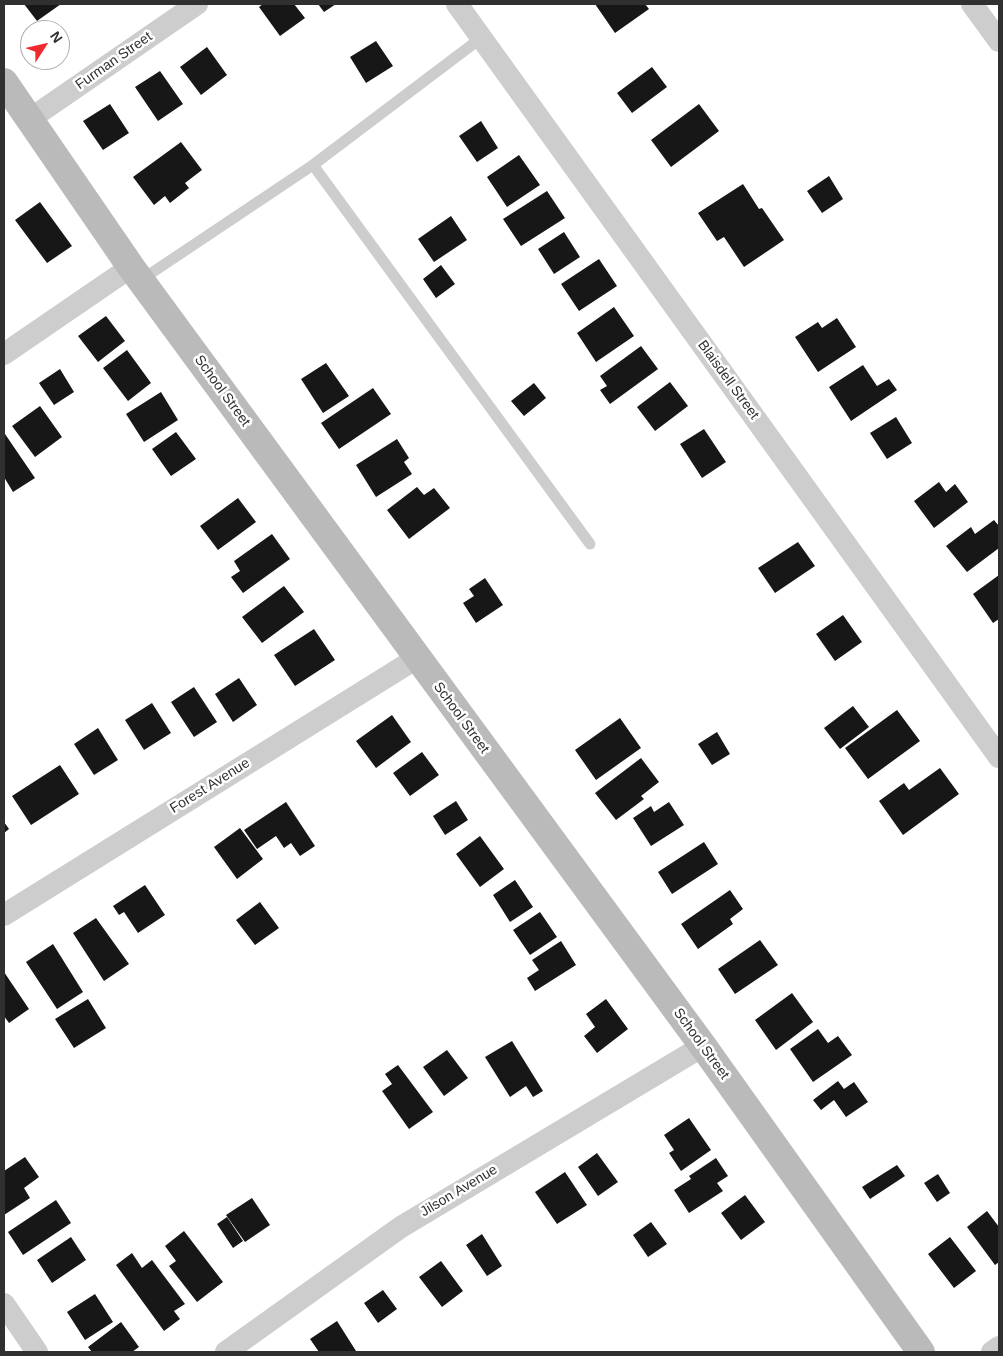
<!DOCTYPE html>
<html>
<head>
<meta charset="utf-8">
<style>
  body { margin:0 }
  #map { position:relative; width:1003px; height:1356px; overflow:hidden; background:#fff; font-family:Arial,sans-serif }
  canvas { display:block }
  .frame { position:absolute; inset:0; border:5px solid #303030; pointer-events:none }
  .north { position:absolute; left:20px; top:20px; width:50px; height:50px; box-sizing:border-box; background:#fff; border:1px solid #acacac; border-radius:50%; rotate:55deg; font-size:14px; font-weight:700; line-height:20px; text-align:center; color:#303030 }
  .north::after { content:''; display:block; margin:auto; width:18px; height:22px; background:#ef2a2e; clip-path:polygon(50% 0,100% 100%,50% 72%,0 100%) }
</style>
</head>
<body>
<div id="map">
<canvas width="1003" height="1356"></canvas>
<div class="frame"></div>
<div class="north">N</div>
</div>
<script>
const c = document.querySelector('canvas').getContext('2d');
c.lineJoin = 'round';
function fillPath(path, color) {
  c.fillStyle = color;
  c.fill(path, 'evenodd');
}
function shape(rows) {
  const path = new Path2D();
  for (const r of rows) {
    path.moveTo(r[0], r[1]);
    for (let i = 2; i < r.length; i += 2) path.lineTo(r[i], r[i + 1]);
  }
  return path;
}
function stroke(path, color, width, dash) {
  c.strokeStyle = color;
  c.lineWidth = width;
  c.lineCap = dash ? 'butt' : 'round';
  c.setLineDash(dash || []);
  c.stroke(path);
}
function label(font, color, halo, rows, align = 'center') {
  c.font = font + ' Arial,sans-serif';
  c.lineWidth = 5;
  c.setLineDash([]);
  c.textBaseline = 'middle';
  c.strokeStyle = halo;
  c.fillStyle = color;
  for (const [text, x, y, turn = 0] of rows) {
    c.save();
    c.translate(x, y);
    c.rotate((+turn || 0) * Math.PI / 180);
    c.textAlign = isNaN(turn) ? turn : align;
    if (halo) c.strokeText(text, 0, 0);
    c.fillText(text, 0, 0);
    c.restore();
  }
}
fillPath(shape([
  [24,4,61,4,37,21],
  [263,4,294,4,305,18,280,36,259,7],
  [318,4,336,4,324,12],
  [595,4,645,4,649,9,615,33],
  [376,41,393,66,366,83,350,57],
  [207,47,227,75,201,95,180,67],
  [652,67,667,87,632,113,617,93],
  [160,71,183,104,158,121,135,87],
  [110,104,129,133,103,150,83,121],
  [699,104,719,131,671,167,651,140],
  [481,121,498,148,477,162,459,136],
  [181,142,202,170,185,183,189,188,170,203,165,196,154,205,133,177],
  [519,155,540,185,507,207,487,177],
  [829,176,843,199,822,213,807,191],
  [743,184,759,209,762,208,784,240,744,267,724,237,717,241,698,213],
  [547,191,565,218,521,246,503,219],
  [40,202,72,246,47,263,15,220],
  [451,216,467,240,434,262,418,239],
  [564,232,580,257,554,274,538,249],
  [599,259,617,286,579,311,561,284],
  [441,265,455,284,436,298,423,279],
  [614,307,634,336,596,362,577,333],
  [106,316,125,341,98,362,78,336],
  [837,318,856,347,818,372,795,337,818,322,822,328],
  [641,346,658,369,610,404,600,390,607,386,600,376],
  [127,350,151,383,128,401,103,368],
  [326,363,349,396,323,413,301,379],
  [863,365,877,386,889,379,897,390,851,421,829,387],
  [60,369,74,392,54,405,39,383],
  [670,382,688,406,655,431,637,407],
  [534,383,546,398,524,416,511,401],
  [373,388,391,414,339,449,321,423],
  [161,392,178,420,144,442,126,414],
  [40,406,62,437,35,457,12,426],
  [896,417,912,443,887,459,870,433],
  [704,429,726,462,702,478,680,444],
  [176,432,196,459,171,476,152,449],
  [5,434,35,478,13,492,4,477],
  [397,439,409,458,404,462,412,474,376,497,356,465],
  [939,482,946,492,955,484,968,502,934,528,914,501],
  [417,487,424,495,434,488,450,508,409,539,387,510],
  [238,498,256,522,218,550,200,526],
  [994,520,999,526,999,548,967,572,946,546,971,527,975,534],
  [272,534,290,559,243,593,231,577,240,571,234,561],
  [798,542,815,566,775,593,758,568],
  [999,575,999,619,993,623,973,594],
  [485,578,503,605,476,623,463,603,474,596,469,589],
  [284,586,304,612,262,643,242,617],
  [843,615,862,642,835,661,816,634],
  [314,629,335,660,295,686,274,655],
  [239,678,257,705,233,722,215,694],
  [194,687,217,722,194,737,171,702],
  [152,703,171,733,144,750,125,720],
  [853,706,869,727,840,749,824,728],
  [897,710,920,741,868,779,845,748],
  [392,715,411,742,376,768,356,741],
  [620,718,641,748,596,780,575,750],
  [98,728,118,760,94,775,74,744],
  [717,732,730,754,712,765,698,744],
  [422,752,439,775,410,796,393,773],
  [641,758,659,782,641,796,644,799,616,820,595,793],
  [60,765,79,794,31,825,12,796],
  [940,768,959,794,903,835,879,801,904,783,909,790],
  [456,801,468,820,445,835,433,816],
  [286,802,315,846,300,856,291,843,284,848,276,836,257,849,244,830],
  [669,802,684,825,651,846,633,818,651,806,654,812],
  [4,822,9,829,4,833],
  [240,828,263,859,237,879,214,847],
  [480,836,504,869,480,887,456,854],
  [704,842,718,864,672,894,658,872],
  [515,880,533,907,510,922,493,895],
  [145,885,165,915,138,933,124,912,119,915,113,906],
  [730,890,743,909,730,919,733,924,698,949,681,924],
  [260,902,279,928,255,945,236,920],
  [540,912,557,937,530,955,513,930],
  [96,918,129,964,104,981,73,933],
  [760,940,778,965,735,994,718,969],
  [561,941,576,965,535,991,527,978,539,970,532,960],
  [53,944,83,992,57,1009,26,962],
  [4,972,29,1009,9,1023,4,1016],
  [792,993,813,1022,776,1050,755,1020],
  [88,999,106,1028,74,1048,55,1019],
  [606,999,628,1029,597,1053,584,1036,595,1027,586,1014],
  [818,1029,828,1043,838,1036,852,1055,813,1082,790,1049],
  [512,1041,543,1091,533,1097,526,1086,510,1097,485,1057],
  [447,1050,468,1078,444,1096,423,1067],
  [398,1065,433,1112,409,1129,382,1091,392,1084,385,1074],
  [838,1081,844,1089,854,1082,868,1102,846,1117,834,1100,821,1110,813,1100],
  [689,1118,711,1150,681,1171,669,1153,674,1150,664,1135],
  [597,1153,618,1182,598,1196,578,1167],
  [25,1157,39,1177,24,1188,30,1198,4,1215,4,1171],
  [716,1158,728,1176,717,1183,723,1191,689,1213,674,1190,691,1179,689,1176],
  [897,1165,905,1176,870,1199,862,1187],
  [565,1172,587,1205,557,1224,535,1192],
  [938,1174,950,1193,937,1202,924,1183],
  [745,1195,765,1222,741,1240,721,1213],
  [252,1198,270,1225,245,1242,226,1215],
  [56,1200,71,1223,23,1255,8,1232],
  [987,1211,999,1227,999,1262,995,1265,967,1227],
  [227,1217,243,1241,233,1248,217,1224],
  [651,1222,667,1244,648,1257,633,1235],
  [184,1231,223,1282,197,1302,169,1266,176,1261,165,1246],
  [482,1234,502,1266,487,1276,466,1245],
  [71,1237,86,1260,52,1283,37,1260],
  [950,1237,976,1271,954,1288,928,1254],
  [132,1253,142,1268,152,1260,185,1304,174,1311,180,1319,164,1331,116,1265],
  [441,1261,463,1291,442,1307,419,1277],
  [383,1290,397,1309,378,1323,364,1303],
  [95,1294,113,1322,85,1340,67,1312],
  [337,1321,356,1351,319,1352,310,1339],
  [121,1322,139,1347,132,1352,92,1352,88,1347]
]), '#171717');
stroke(shape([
  [313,165,590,544],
  [141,280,313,165,481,38]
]), '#cdcdcd', 11);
stroke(shape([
  [457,4,999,757],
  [972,4,999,41],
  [30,119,197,4],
  [4,354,131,267],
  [4,915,417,658],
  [4,1304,37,1352],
  [226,1352,401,1227,703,1046],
  [992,1352,999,1347]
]), '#cdcdcd', 22);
stroke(shape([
  [4,82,131,267,703,1046,921,1352]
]), '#bababa', 28);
label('14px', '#303030', '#fff', [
  ["Furman Street",114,61,-35],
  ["Blaisdell Street",728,380,54],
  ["School Street",222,391,54],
  ["School Street",461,718,54],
  ["Forest Avenue",210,786,-32],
  ["School Street",701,1044,54],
  ["Jilson Avenue",459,1191,-31]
]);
</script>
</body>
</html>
